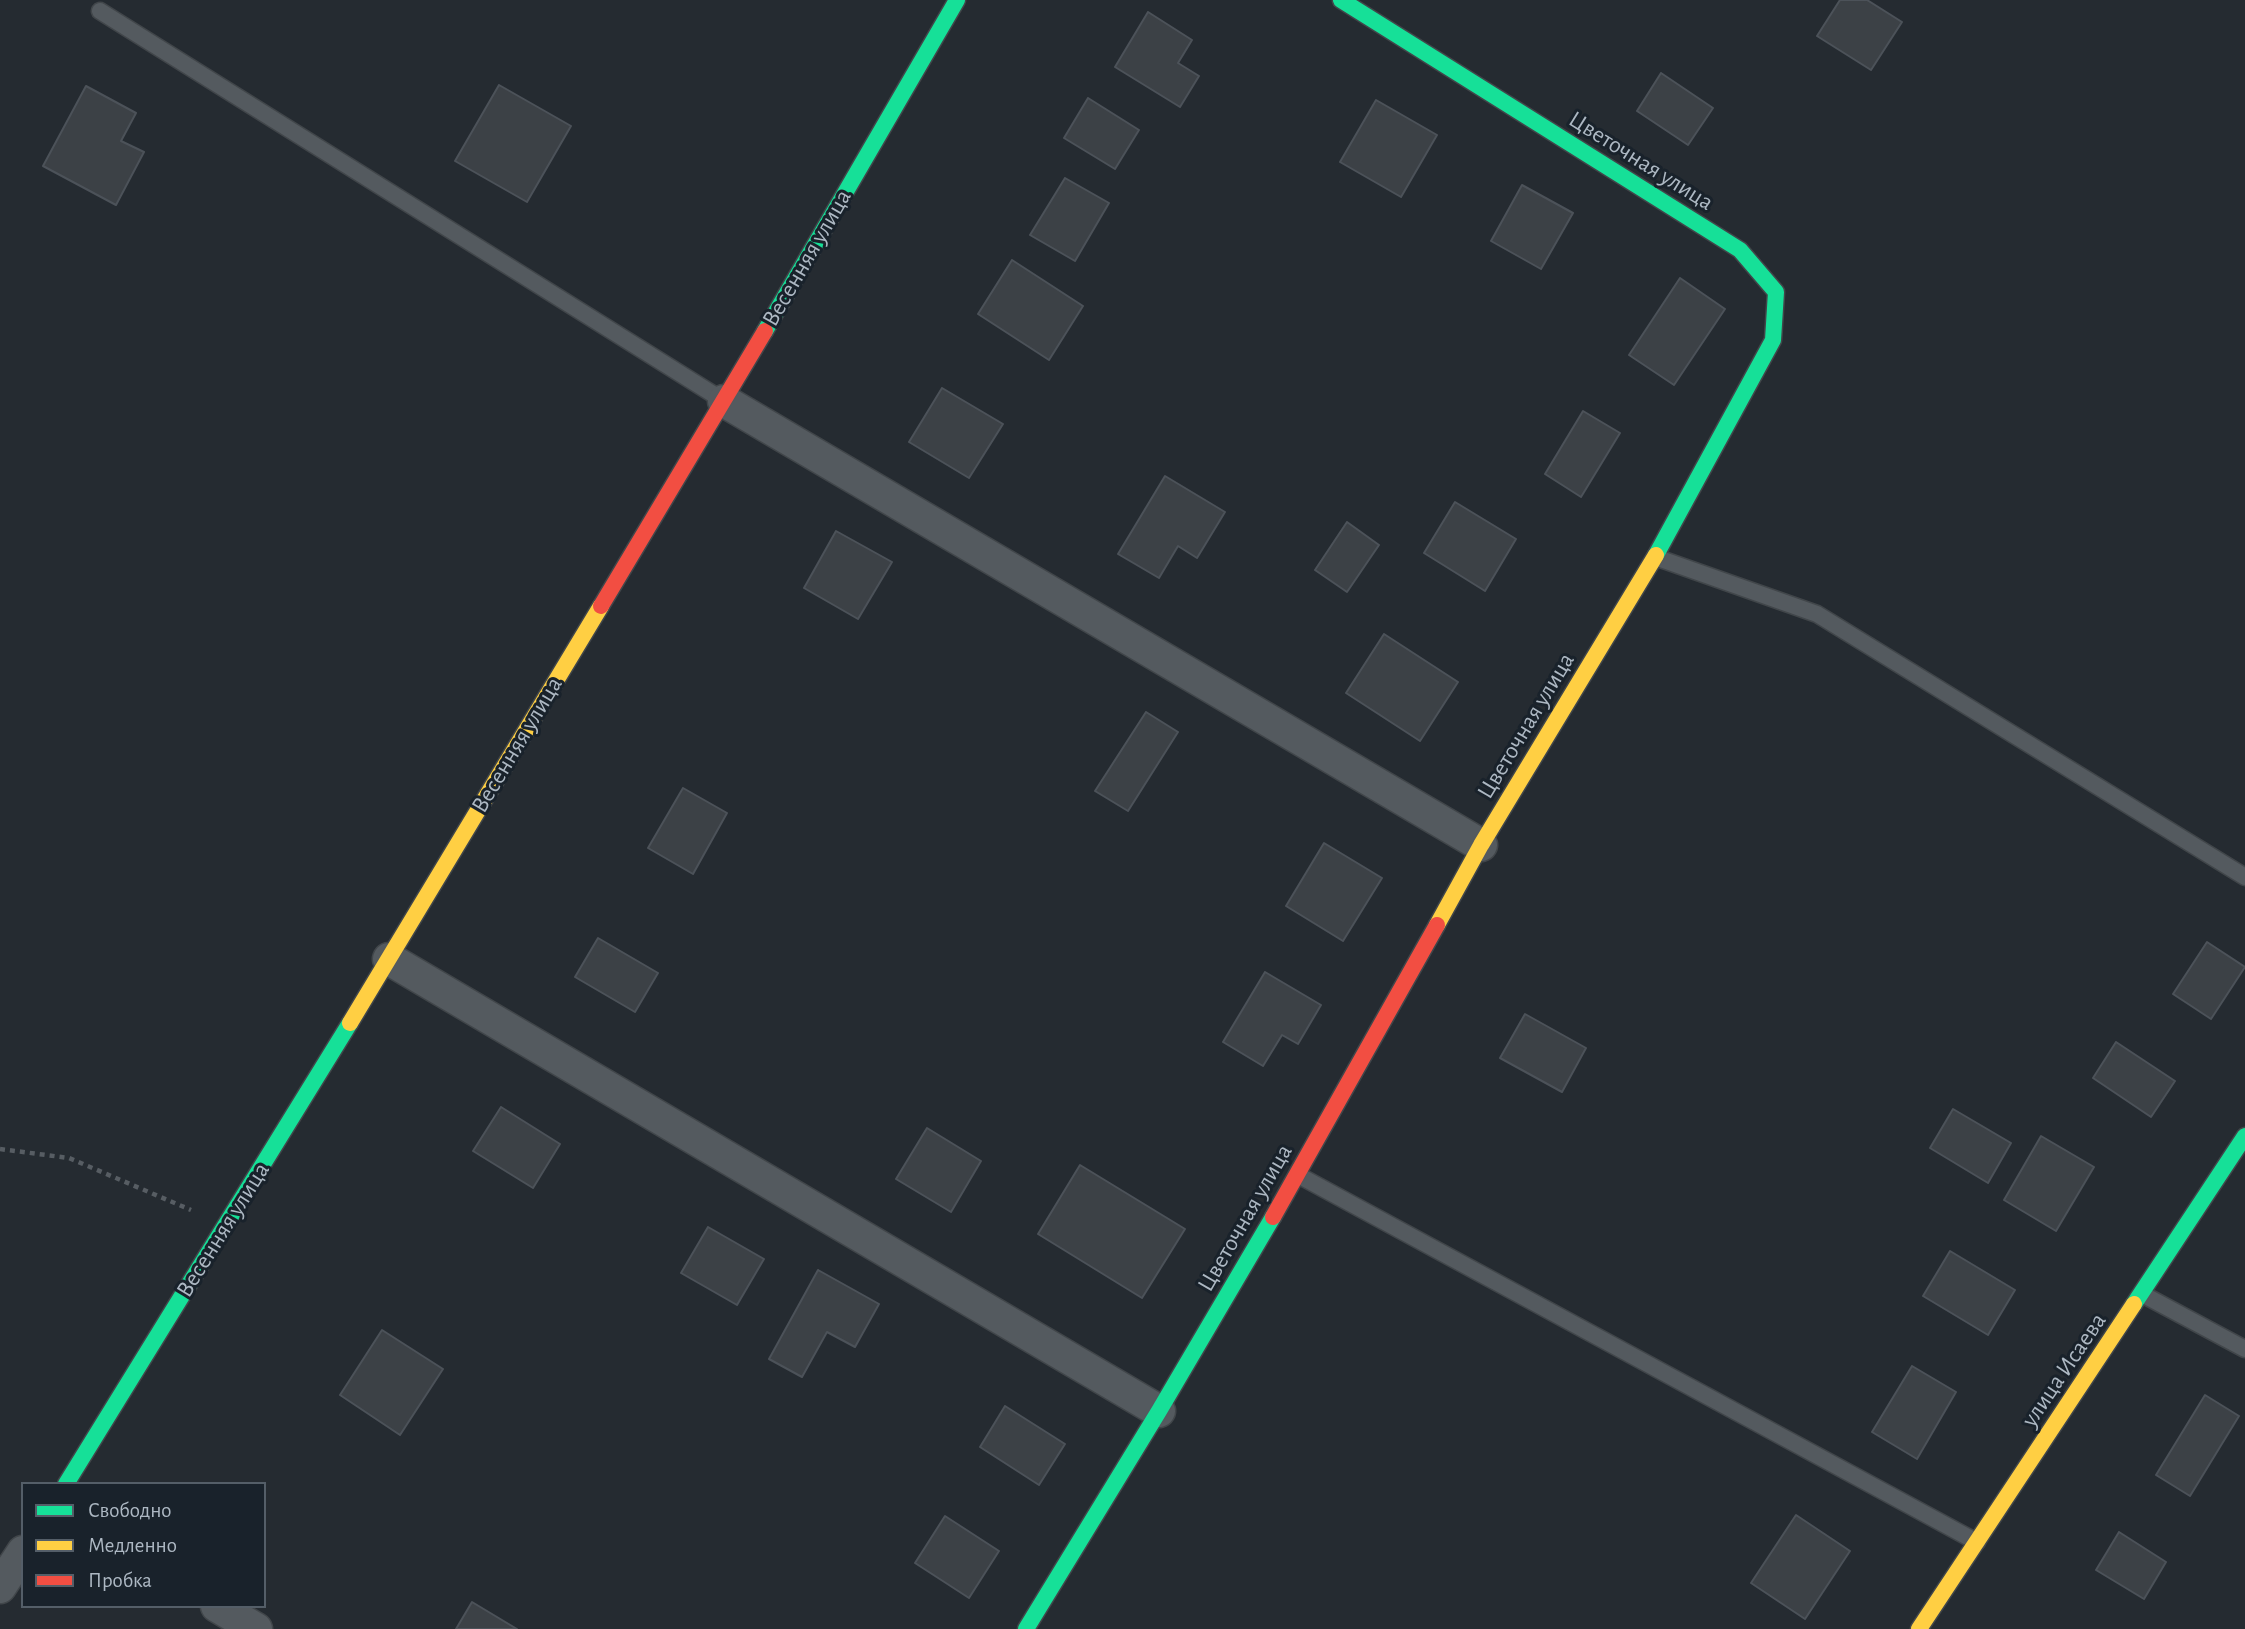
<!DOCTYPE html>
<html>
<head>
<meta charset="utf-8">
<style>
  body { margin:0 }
  #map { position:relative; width:2245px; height:1629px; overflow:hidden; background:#252b31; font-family:"Alegreya Sans",sans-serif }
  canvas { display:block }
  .legend { position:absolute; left:21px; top:1482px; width:245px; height:126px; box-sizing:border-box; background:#19222b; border:2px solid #545e68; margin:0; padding:9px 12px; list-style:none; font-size:21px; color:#adb8c3 }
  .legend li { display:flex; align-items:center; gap:14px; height:35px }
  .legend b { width:35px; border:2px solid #545e68 }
</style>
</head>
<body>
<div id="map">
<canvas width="2245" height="1629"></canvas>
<ul class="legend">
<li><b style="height:9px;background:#16e098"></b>Свободно</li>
<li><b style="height:9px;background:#ffcf43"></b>Медленно</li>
<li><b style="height:9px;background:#f24e42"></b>Пробка</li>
</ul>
</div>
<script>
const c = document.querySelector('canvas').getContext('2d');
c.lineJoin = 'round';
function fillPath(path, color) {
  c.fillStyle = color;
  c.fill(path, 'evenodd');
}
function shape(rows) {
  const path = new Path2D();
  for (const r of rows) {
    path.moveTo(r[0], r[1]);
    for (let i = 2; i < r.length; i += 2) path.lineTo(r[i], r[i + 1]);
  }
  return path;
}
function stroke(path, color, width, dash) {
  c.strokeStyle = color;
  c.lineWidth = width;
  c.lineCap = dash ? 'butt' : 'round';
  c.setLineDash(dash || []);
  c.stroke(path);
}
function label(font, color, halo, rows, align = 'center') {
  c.font = font + ' "Alegreya Sans",sans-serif';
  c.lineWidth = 6;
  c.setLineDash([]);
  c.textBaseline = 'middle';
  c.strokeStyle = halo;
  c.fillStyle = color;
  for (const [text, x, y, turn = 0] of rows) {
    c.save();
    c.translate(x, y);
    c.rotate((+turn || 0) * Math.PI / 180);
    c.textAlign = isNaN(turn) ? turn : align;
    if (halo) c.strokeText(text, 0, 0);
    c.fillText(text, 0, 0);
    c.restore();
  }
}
const building = shape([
  [1840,0,1867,0,1902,22,1871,70,1817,36,1840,0],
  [1148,12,1192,40,1178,63,1199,76,1180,107,1115,67,1148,12],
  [1661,73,1713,108,1688,145,1637,111,1661,73],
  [499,85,571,126,527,202,455,161,499,85],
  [86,86,136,113,121,141,144,152,116,205,43,166,86,86],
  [1088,98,1139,130,1115,169,1064,138,1088,98],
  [1376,100,1437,135,1401,197,1340,162,1376,100],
  [1065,178,1109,203,1075,261,1030,235,1065,178],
  [1522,185,1573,213,1541,269,1491,241,1522,185],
  [1012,260,1083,306,1049,360,978,314,1012,260],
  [1680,278,1725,309,1674,385,1629,355,1680,278],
  [942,388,1003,424,969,478,909,442,942,388],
  [1583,411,1620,433,1581,497,1545,474,1583,411],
  [1165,476,1225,512,1197,558,1178,546,1159,578,1118,554,1165,476],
  [1455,502,1516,539,1485,591,1424,553,1455,502],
  [1347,522,1379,545,1347,592,1315,570,1347,522],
  [836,531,892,562,858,619,804,588,836,531],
  [1384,634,1458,682,1420,741,1346,693,1384,634],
  [1146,712,1178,732,1128,811,1095,791,1146,712],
  [683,788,727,813,693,874,648,848,683,788],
  [1324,843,1382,878,1343,941,1286,906,1324,843],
  [598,938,658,973,635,1012,575,977,598,938],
  [2207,942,2245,967,2211,1019,2173,994,2207,942],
  [1265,972,1321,1005,1298,1044,1282,1035,1263,1066,1223,1042,1265,972],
  [1525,1014,1586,1048,1562,1092,1500,1058,1525,1014],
  [2116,1042,2175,1081,2151,1117,2093,1078,2116,1042],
  [501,1107,560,1144,533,1188,473,1151,501,1107],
  [1953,1109,2011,1143,1988,1183,1930,1148,1953,1109],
  [927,1128,981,1161,951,1212,896,1179,927,1128],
  [2041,1136,2094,1167,2056,1231,2004,1200,2041,1136],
  [1080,1165,1185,1229,1142,1298,1038,1234,1080,1165],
  [708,1227,764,1259,737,1305,681,1273,708,1227],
  [1950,1251,2015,1290,1988,1335,1923,1296,1950,1251],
  [818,1270,879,1304,855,1347,827,1332,802,1377,769,1359,818,1270],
  [382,1330,443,1369,400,1435,340,1395,382,1330],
  [1912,1366,1956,1392,1917,1459,1872,1432,1912,1366],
  [2205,1395,2239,1416,2190,1496,2156,1475,2205,1395],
  [1005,1406,1065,1444,1039,1485,980,1447,1005,1406],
  [1796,1515,1850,1551,1805,1619,1751,1583,1796,1515],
  [945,1516,999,1551,969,1598,915,1563,945,1516],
  [2119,1532,2166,1562,2144,1599,2096,1570,2119,1532],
  [472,1602,517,1629,456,1629,472,1602]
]);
fillPath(building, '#3c4146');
stroke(building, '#4c5259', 2);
const lane = shape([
  [100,11,724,401],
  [1655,557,1817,614,2245,877],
  [1298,1175,1977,1542],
  [2142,1294,2245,1349]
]);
const street = shape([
  [724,401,1481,845],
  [389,959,1159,1411],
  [0,1587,23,1552],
  [217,1606,256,1629]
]);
const fast = shape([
  [1341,0,1740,250,1776,292,1773,340,1656,555],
  [765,331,957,0],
  [2134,1304,2245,1136],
  [66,1484,350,1023],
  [1026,1629,1159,1411,1273,1217]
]);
const slow = shape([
  [1437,925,1481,845,1656,555],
  [350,1023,601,606],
  [1919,1629,2134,1304]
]);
const jam = shape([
  [601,606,765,331],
  [1273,1217,1437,925]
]);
stroke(lane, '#41464a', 19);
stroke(street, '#41464a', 35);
stroke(fast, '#41464a', 19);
stroke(slow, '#41464a', 19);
stroke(jam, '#41464a', 19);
stroke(shape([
  [0,1149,69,1158,191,1210]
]), '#575d63', 4.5, [5, 5]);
stroke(lane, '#545a5f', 16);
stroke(street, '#545a5f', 32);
stroke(fast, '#16e098', 16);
stroke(slow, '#ffcf43', 16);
stroke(jam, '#f24e42', 16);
label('24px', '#adb8c3', '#19222b', [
  ["Цветочная улица",1641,161,32],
  ["Весенняя улица",807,258,-60],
  ["Цветочная улица",1526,726,-59],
  ["Весенняя улица",517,745,-59],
  ["Цветочная улица",1245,1218,-60],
  ["Весенняя улица",223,1230,-58],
  ["улица Исаева",2064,1370,-56]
]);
</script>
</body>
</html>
